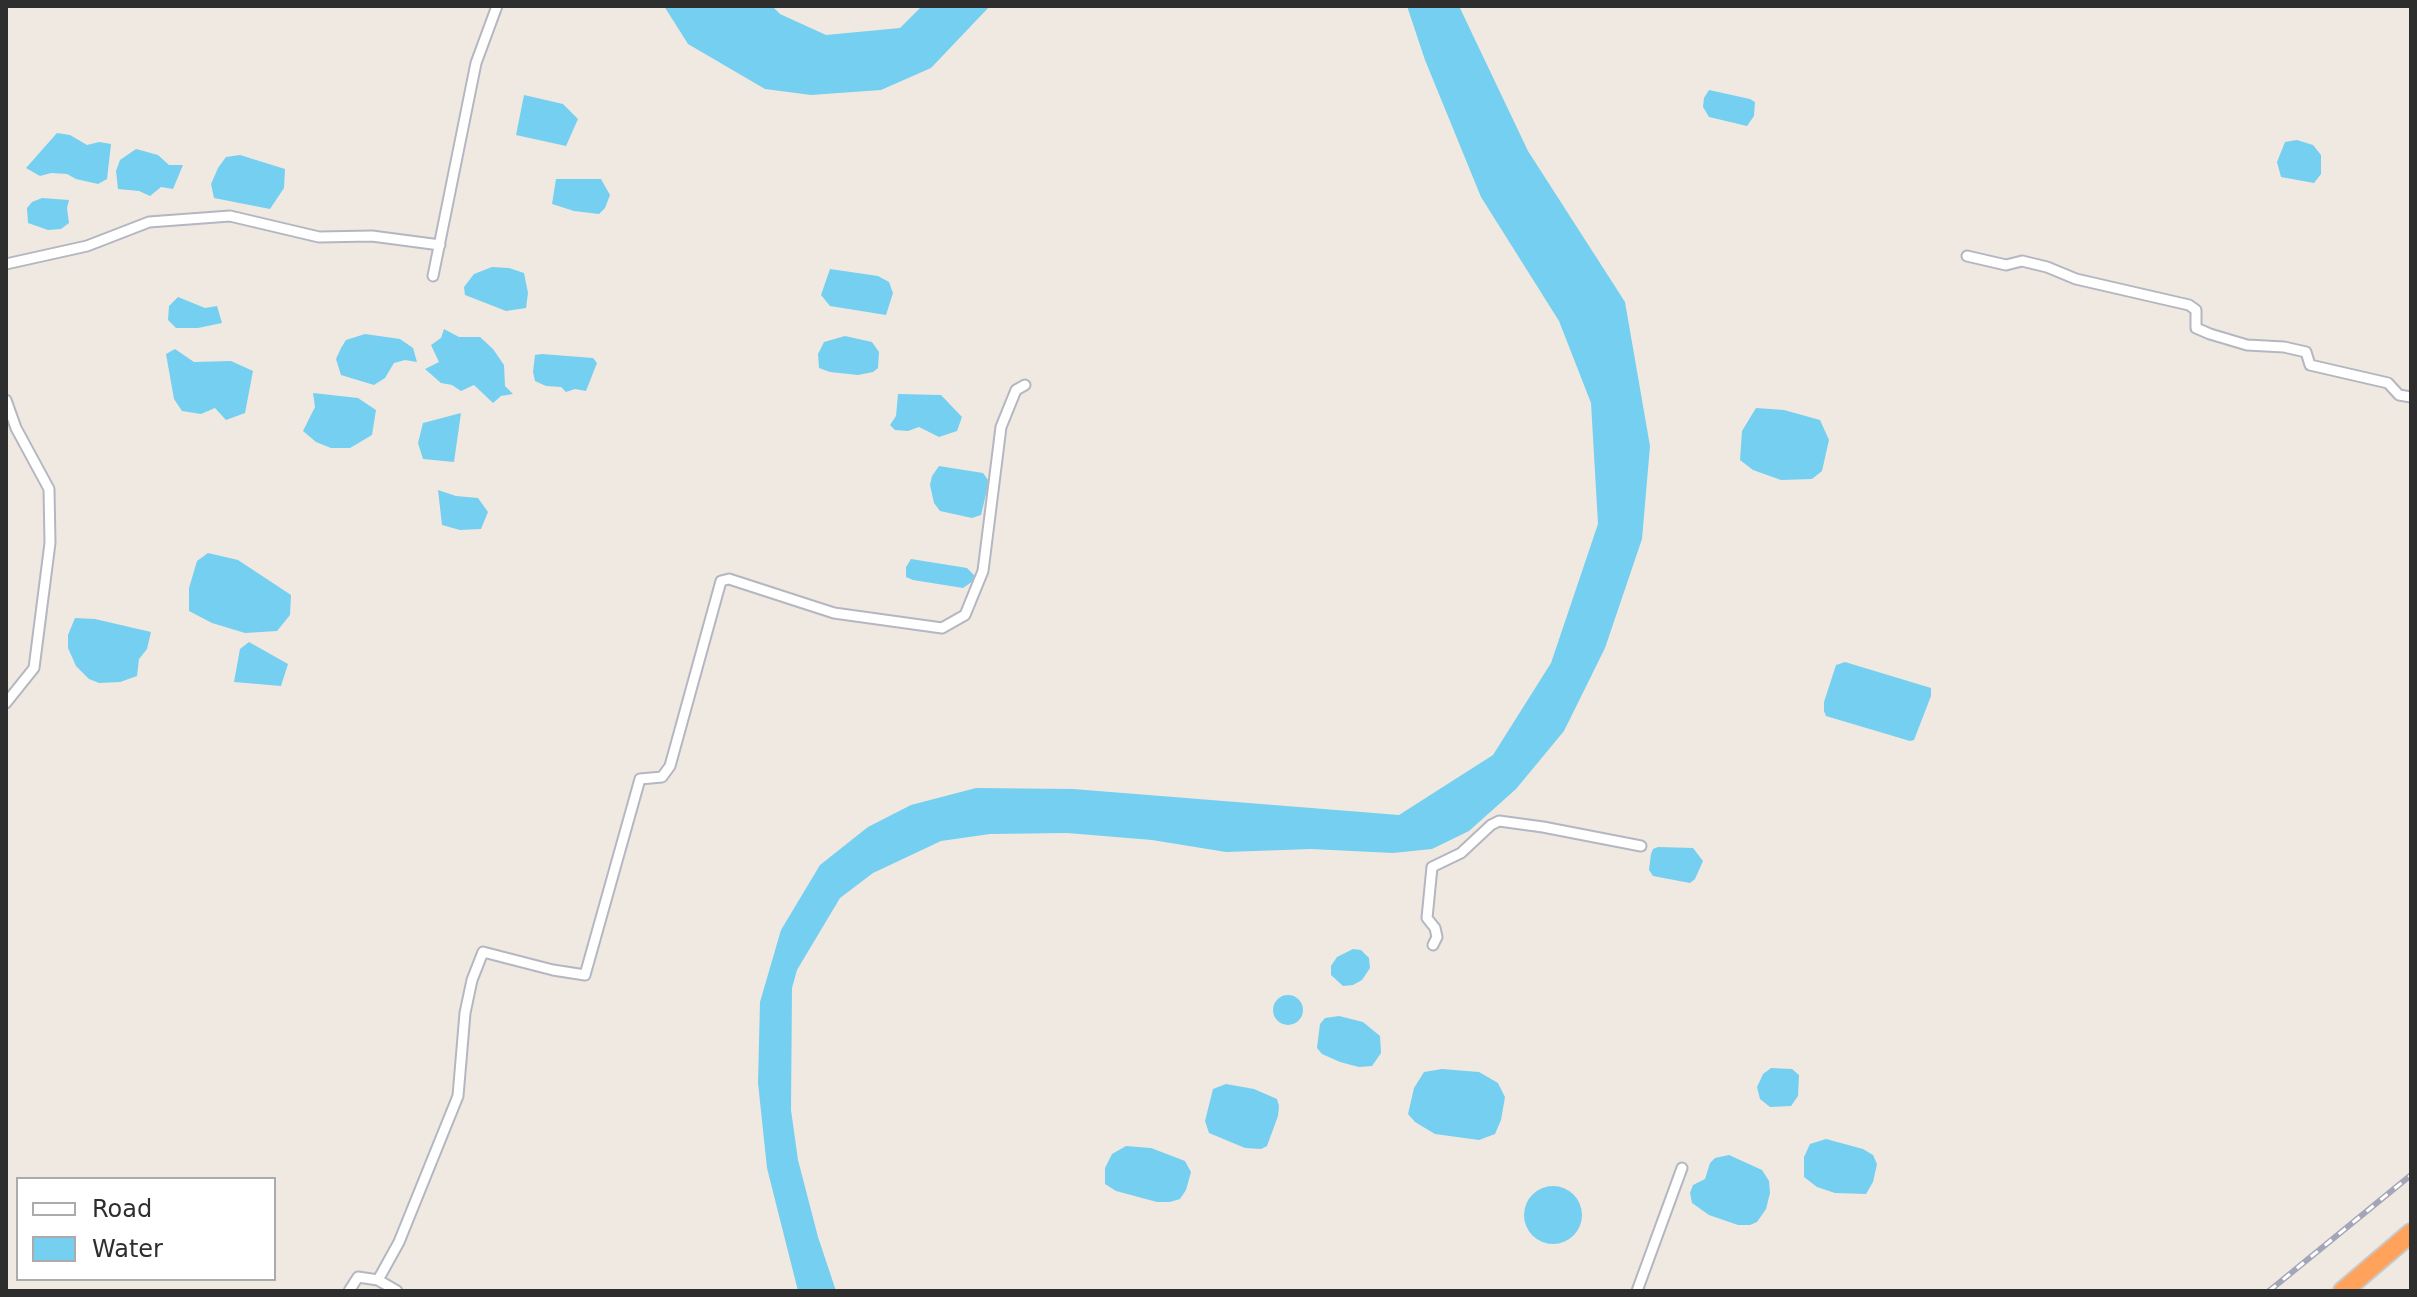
<!DOCTYPE html>
<html>
<head>
<meta charset="utf-8">
<style>
  body { margin:0 }
  #map { position:relative; width:2417px; height:1297px; overflow:hidden; background:#efe9e1; font-family:"DejaVu Sans",sans-serif }
  canvas { display:block }
  .frame { position:absolute; inset:0; border:8px solid #2e2e2e; pointer-events:none }
  .legend { position:absolute; left:16px; top:1177px; width:260px; height:104px; box-sizing:border-box; background:#fff; border:2px solid #ababab; margin:0; padding:10px 14px; list-style:none; font-size:24px; color:#2e2e2e }
  .legend li { display:flex; align-items:center; gap:16px; height:40px }
  .legend b { width:40px; border:2px solid #ababab }
</style>
</head>
<body>
<div id="map">
<canvas width="2417" height="1297"></canvas>
<div class="frame"></div>
<ul class="legend">
<li><b style="height:10px;background:#fff"></b>Road</li>
<li><b style="height:22px;background:#75cff0"></b>Water</li>
</ul>
</div>
<script>
const c = document.querySelector('canvas').getContext('2d');
c.lineJoin = 'round';
function fillPath(path, color) {
  c.fillStyle = color;
  c.fill(path, 'evenodd');
}
function shape(rows) {
  const path = new Path2D();
  for (const r of rows) {
    if (r.length === 3) {
      path.moveTo(r[0] + r[2], r[1]);
      path.arc(r[0], r[1], r[2], 0, 2 * Math.PI);
      continue;
    }
    path.moveTo(r[0], r[1]);
    for (let i = 2; i < r.length; i += 2) path.lineTo(r[i], r[i + 1]);
  }
  return path;
}
function stroke(path, color, width, dash) {
  c.strokeStyle = color;
  c.lineWidth = width;
  c.lineCap = dash ? 'butt' : 'round';
  c.setLineDash(dash || []);
  c.stroke(path);
}
fillPath(shape([
  [664,6,772,6,780,14,826,35,900,28,922,6,990,6,931,68,881,90,811,95,765,89,688,44],
  [1407,6,1459,6,1528,151,1625,302,1650,446,1642,539,1605,648,1564,731,1516,789,1469,831,1432,849,1393,853,1311,849,1226,852,1152,840,1067,833,990,834,941,841,873,873,840,898,797,970,792,988,791,1110,798,1160,818,1237,836,1291,798,1291,767,1168,758,1083,760,1002,781,930,820,865,868,827,911,805,976,788,1073,789,1399,815,1493,755,1551,663,1598,524,1591,403,1559,321,1481,197,1425,60],
  [1709,90,1750,99,1755,102,1754,116,1747,126,1709,117,1703,107,1704,98],
  [524,95,563,104,578,119,566,146,516,135],
  [57,133,70,135,87,145,99,142,111,144,107,179,98,184,76,179,67,174,51,173,40,176,26,168],
  [2297,140,2313,145,2321,155,2321,174,2314,183,2281,177,2277,162,2285,142],
  [136,149,158,155,169,165,183,165,173,189,161,187,150,196,139,191,118,189,116,171,120,160],
  [240,155,285,169,284,188,270,209,214,198,211,184,218,168,226,157],
  [556,179,601,179,610,195,605,208,599,214,574,211,552,204],
  [42,198,69,200,67,208,69,223,61,229,48,230,28,223,27,208,32,202],
  [492,267,509,268,524,273,528,293,526,308,506,311,465,295,464,287,474,274],
  [830,269,878,276,889,282,893,293,886,315,830,306,821,295],
  [178,297,205,308,217,306,222,323,198,328,176,328,168,320,169,306],
  [444,329,459,337,480,337,493,349,504,365,505,386,513,394,501,396,493,403,474,385,461,391,452,385,441,383,425,369,439,362,431,345,441,338],
  [365,334,400,339,413,348,417,362,405,360,394,363,385,378,374,385,341,375,336,359,341,348,346,340],
  [845,336,872,342,879,352,878,368,873,372,858,375,830,372,819,368,818,354,824,342],
  [175,349,194,362,231,361,253,371,245,413,226,420,215,408,201,414,182,411,174,399,166,354],
  [542,354,593,358,597,363,586,391,575,389,566,392,561,387,546,386,535,381,533,372,535,355],
  [313,393,358,398,376,410,372,435,350,448,331,448,316,442,303,431,315,407],
  [898,394,941,395,962,417,957,431,939,437,919,427,908,431,895,430,890,425,896,416],
  [1756,408,1784,410,1820,420,1829,440,1822,471,1812,479,1781,480,1753,470,1740,460,1742,431],
  [461,413,454,462,423,459,418,443,423,423],
  [939,466,983,473,988,480,987,490,981,515,972,518,940,511,934,503,930,485,932,476],
  [438,490,456,496,478,498,488,512,481,529,460,530,442,525],
  [208,553,238,560,291,595,290,615,277,631,245,633,212,623,189,611,189,588,197,561],
  [911,559,967,568,974,575,973,581,963,588,913,580,906,577,906,567],
  [75,618,95,619,151,632,147,649,139,659,137,676,120,682,99,683,89,679,76,666,68,648,68,635],
  [249,642,288,664,281,686,234,682,240,649],
  [1845,662,1931,688,1931,696,1914,740,1910,741,1826,716,1824,711,1824,702,1836,665],
  [1658,847,1693,848,1703,861,1695,879,1690,883,1653,876,1649,870,1651,854,1653,849],
  [1353,949,1361,950,1369,958,1370,968,1362,980,1353,985,1343,986,1331,975,1331,966,1337,957],
  [1288,1010,15],
  [1339,1016,1363,1022,1380,1036,1381,1053,1372,1066,1359,1067,1340,1062,1322,1054,1317,1048,1320,1024,1325,1018],
  [1771,1068,1792,1069,1799,1075,1798,1096,1791,1106,1770,1107,1760,1099,1757,1087,1763,1074],
  [1442,1069,1479,1072,1498,1083,1505,1097,1501,1120,1495,1134,1479,1140,1435,1134,1415,1122,1408,1114,1414,1088,1424,1072],
  [1226,1084,1254,1089,1277,1099,1279,1106,1278,1116,1267,1146,1261,1149,1245,1148,1209,1133,1205,1121,1213,1089],
  [1826,1139,1863,1149,1873,1155,1877,1164,1873,1182,1866,1194,1835,1193,1817,1187,1804,1177,1804,1157,1810,1144],
  [1126,1146,1151,1148,1185,1161,1191,1172,1186,1190,1180,1199,1170,1202,1157,1202,1116,1191,1105,1184,1105,1168,1112,1154],
  [1729,1155,1762,1170,1769,1181,1770,1193,1766,1209,1757,1222,1750,1225,1738,1225,1709,1215,1692,1203,1690,1193,1693,1185,1705,1179,1710,1163,1715,1158],
  [1553,1215,29]
]), '#75cff0');
const street = shape([
  [1967,256,2006,265,2022,261,2047,267,2076,279,2189,305,2196,310,2196,328,2210,334,2247,345,2284,347,2306,352,2310,365,2388,383,2399,395,2411,397],
  [6,264,87,246,149,222,230,216,319,237,372,236,440,245],
  [433,276,476,63,497,6],
  [6,400,16,428,49,489,50,543,34,668,6,703],
  [1433,945,1437,937,1435,928,1427,918,1432,867,1461,853,1491,825,1499,821,1543,827,1641,846],
  [378,1280,399,1242,458,1096,465,1013,472,980,483,952,553,970,585,975,640,779,662,777,670,766,721,581,729,579,834,613,942,628,965,615,983,571,1001,427,1016,390,1025,385],
  [349,1291,358,1277,378,1280,397,1291],
  [1637,1291,1682,1168]
]);
const highway = shape([
  [2343,1291,2411,1233]
]);
stroke(street, '#b4b7c1', 13);
stroke(highway, '#c9c9c9', 22);
stroke(street, '#fff', 9);
stroke(highway, '#ffa35c', 18);
const rail = shape([
  [2269,1291,2411,1175]
]);
stroke(rail, '#a3a6b8', 6);
stroke(rail, '#fff', 3, [9]);
</script>
</body>
</html>
